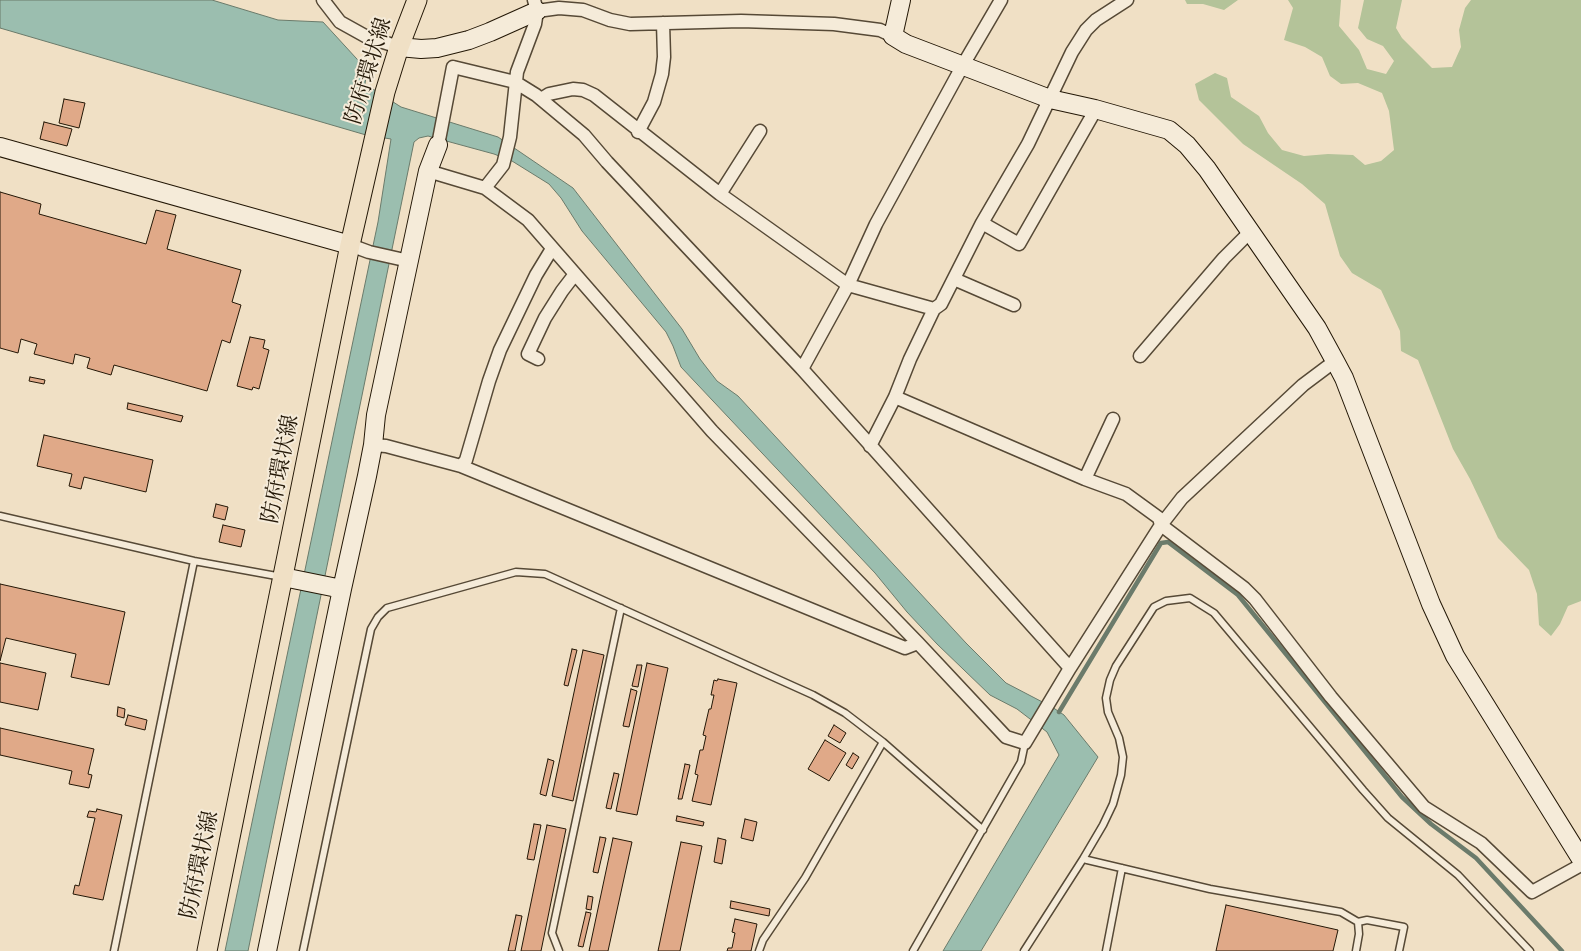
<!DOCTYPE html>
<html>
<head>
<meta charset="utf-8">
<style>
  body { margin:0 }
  canvas { display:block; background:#f0e0c5 }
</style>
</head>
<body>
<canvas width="1581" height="951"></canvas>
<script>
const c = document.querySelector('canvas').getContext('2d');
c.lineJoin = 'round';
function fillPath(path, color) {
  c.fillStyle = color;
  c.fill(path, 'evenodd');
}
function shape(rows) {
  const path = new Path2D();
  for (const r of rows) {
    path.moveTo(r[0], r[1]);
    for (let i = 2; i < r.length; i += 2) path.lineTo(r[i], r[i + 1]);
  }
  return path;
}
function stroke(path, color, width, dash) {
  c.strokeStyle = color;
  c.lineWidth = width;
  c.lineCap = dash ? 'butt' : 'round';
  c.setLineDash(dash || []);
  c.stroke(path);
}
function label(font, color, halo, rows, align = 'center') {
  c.font = font + ' "EB Garamond","Noto Serif JP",serif';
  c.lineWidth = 4;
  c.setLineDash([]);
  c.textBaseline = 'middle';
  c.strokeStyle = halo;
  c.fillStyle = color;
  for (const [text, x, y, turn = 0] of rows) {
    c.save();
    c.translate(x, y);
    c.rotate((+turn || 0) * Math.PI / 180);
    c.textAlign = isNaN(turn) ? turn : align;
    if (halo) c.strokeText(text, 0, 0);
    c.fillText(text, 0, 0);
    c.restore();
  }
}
fillPath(shape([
  [1185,0,1238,0,1224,10,1203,4,1187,4],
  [1288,0,1341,0,1339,26,1359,50,1367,69,1386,74,1394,61,1383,46,1367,39,1358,28,1364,0,1402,0,1396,28,1402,38,1432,68,1452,67,1461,47,1459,30,1465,8,1471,0,1581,0,1581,601,1568,606,1560,624,1551,636,1539,625,1537,594,1529,570,1498,538,1470,479,1453,449,1418,360,1401,351,1400,331,1381,290,1352,273,1340,256,1325,204,1302,184,1243,144,1199,100,1195,84,1215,73,1227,78,1231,97,1259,116,1268,133,1282,150,1304,156,1328,154,1353,155,1365,165,1381,161,1394,150,1389,111,1382,93,1358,83,1341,84,1330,76,1322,57,1305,47,1284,40,1293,8]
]), '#b4c399');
const water = shape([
  [0,0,212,0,278,20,323,22,367,70,365,84,401,107,498,137,573,188,682,329,700,359,717,381,738,396,966,643,1006,683,1052,707,1064,715,1098,757,981,951,943,951,1059,755,1047,732,1017,709,990,695,937,644,907,612,875,573,681,367,673,346,666,332,582,231,561,198,549,184,512,161,494,154,428,136,419,138,414,142,248,951,225,951,378,222,391,139,366,135,0,28,0,0]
]);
fillPath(water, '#9bbeaf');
stroke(water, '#6b7b6b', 1);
stroke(shape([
  [1059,712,1161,543,1168,542,1238,595,1402,797,1431,824,1476,858,1562,951]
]), '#6b7b6b', 4.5);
const building = shape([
  [64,99,85,103,79,128,59,123,64,99],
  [44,122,72,129,67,146,40,139,44,122],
  [0,192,41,204,39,214,146,244,156,210,176,215,167,249,241,270,232,302,241,305,230,343,222,340,207,391,114,365,111,375,87,368,90,358,75,354,73,364,34,354,37,344,21,339,18,353,0,348,0,192],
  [250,337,265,340,263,348,269,350,259,389,253,387,252,390,237,386,250,337],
  [30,377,45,380,44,384,29,381,30,377],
  [128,403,183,416,181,422,127,409,128,403],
  [44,435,153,460,146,492,84,477,81,489,69,486,72,474,37,466,44,435],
  [216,504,228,507,225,520,213,517,216,504],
  [223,525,245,530,241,547,219,542,223,525],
  [0,584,125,612,109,685,71,677,76,654,6,638,0,661,0,584],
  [572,649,577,650,568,686,564,685,572,649],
  [583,650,604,655,573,801,552,796,583,650],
  [0,663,46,673,38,710,0,702,0,663],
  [647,663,668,668,637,815,616,811,647,663],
  [637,665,642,665,638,687,632,686,637,665],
  [718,679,737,683,711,805,692,801,698,775,695,774,700,750,703,750,706,736,703,735,709,709,711,709,714,695,711,695,714,680,717,681,718,679],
  [631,689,637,691,629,727,623,726,631,689],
  [118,707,125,709,124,718,117,716,118,707],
  [128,715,147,720,145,730,125,725,128,715],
  [834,725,846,733,840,743,828,736,834,725],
  [0,728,94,749,88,774,92,775,89,788,69,784,72,771,0,755,0,728],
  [825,740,846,753,829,781,808,769,825,740],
  [853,753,859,757,852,769,846,765,853,753],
  [548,759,554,761,546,796,540,794,548,759],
  [685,764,690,765,682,799,678,799,685,764],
  [614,773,619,774,611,809,606,808,614,773],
  [97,809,122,815,103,900,73,894,75,885,79,886,95,818,87,817,89,811,96,812,97,809],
  [677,816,704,822,703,826,676,821,677,816],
  [745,819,757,822,753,841,741,838,745,819],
  [534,824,541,825,534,860,527,859,534,824],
  [547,825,566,829,541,951,521,951,547,825],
  [600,837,606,838,598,873,593,872,600,837],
  [613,838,632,842,608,951,589,951,613,838],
  [718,838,726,840,722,864,714,862,718,838],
  [681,842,702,846,680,951,658,951,681,842],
  [588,896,593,897,591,910,586,909,588,896],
  [731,901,770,909,769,916,730,908,731,901],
  [1226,905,1338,930,1333,951,1216,951,1226,905],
  [586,912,591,913,583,947,578,946,586,912],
  [516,915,522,916,515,951,508,951,516,915],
  [735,919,757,924,751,951,727,951,728,948,732,948,735,933,732,932,735,919]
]);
fillPath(building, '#e0a988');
stroke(building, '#231706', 1);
const lane = shape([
  [0,516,194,561,282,577],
  [1083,859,1210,889,1341,912,1358,922,1359,934,1356,951],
  [1358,922,1367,920,1404,927,1399,951],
  [114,951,194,561],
  [303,951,371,629,378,617,387,608,516,572,545,574,813,695,845,713,883,742,983,830],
  [559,951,552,933,621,608],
  [759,951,763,940,805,878,883,742],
  [913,951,1021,762,1025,743],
  [1024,951,1083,859,1103,825,1113,804,1121,775,1123,757,1119,738,1108,712,1106,698,1110,680,1116,666,1154,607,1166,601,1190,598,1214,613,1363,790,1388,818,1458,875,1530,951],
  [1106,951,1122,868]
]);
const street = shape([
  [323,0,340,22,367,37,399,47],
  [537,11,559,8,583,10,610,20,630,24,741,21,834,24,880,30,893,36],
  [541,99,549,94,573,89,583,90,594,95,720,194,848,285,934,309],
  [638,132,654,102,662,74,664,57,663,23],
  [438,145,453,67,515,82,536,95,584,135,607,162,802,369,1070,668],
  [428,171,485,188,528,220,712,431,918,643,1006,737,1025,743,1070,668,1161,525,1182,498,1303,385,1335,361],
  [485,188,503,165,510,137,517,72,535,24,537,11,534,0],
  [720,194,760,131],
  [982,223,1019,244,1092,116,1095,109],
  [350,245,369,252,409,261],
  [954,279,1014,305],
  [1140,356,1224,258,1251,231],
  [538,359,528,354,545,318,562,291,575,274],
  [802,369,848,285,876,224,963,65,1001,0],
  [895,397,1085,479,1126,494,1159,518,1161,525,1244,588,1255,599,1331,697,1424,807,1481,843,1532,892,1581,865],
  [373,445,386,446,461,466,905,648,918,643],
  [870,446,895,397,910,359,934,309,941,304,982,223,1028,144,1072,52,1086,30,1096,20,1127,0],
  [461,466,466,460,489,381,500,350,536,275,550,252,553,249],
  [1085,479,1113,419]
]);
const secondary = shape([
  [901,0,893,36,906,44,1050,99,1095,109,1169,130,1187,145,1207,169,1317,328,1335,361,1344,378,1431,604,1455,656,1581,859],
  [399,47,421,49,437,48,469,40,490,32,537,11],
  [0,147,350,245],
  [283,577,342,589],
  [267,951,342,589,367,476,373,445,376,415,428,171,438,145]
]);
const primary = shape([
  [207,951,350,245,385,92,399,47,417,0]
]);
stroke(lane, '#564936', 9);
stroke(street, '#564936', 15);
stroke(secondary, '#231706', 20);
stroke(primary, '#231706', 21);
stroke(lane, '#f5ebd9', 6);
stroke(street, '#f5ebd9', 12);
stroke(secondary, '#f5ebd9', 18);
stroke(primary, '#f0e0c5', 19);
label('22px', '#231706', '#f5ebd9', [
  ["防府環状線",369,71,-73],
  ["防府環状線",281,469,-79],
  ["防府環状線",200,865,-78]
]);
</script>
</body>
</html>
